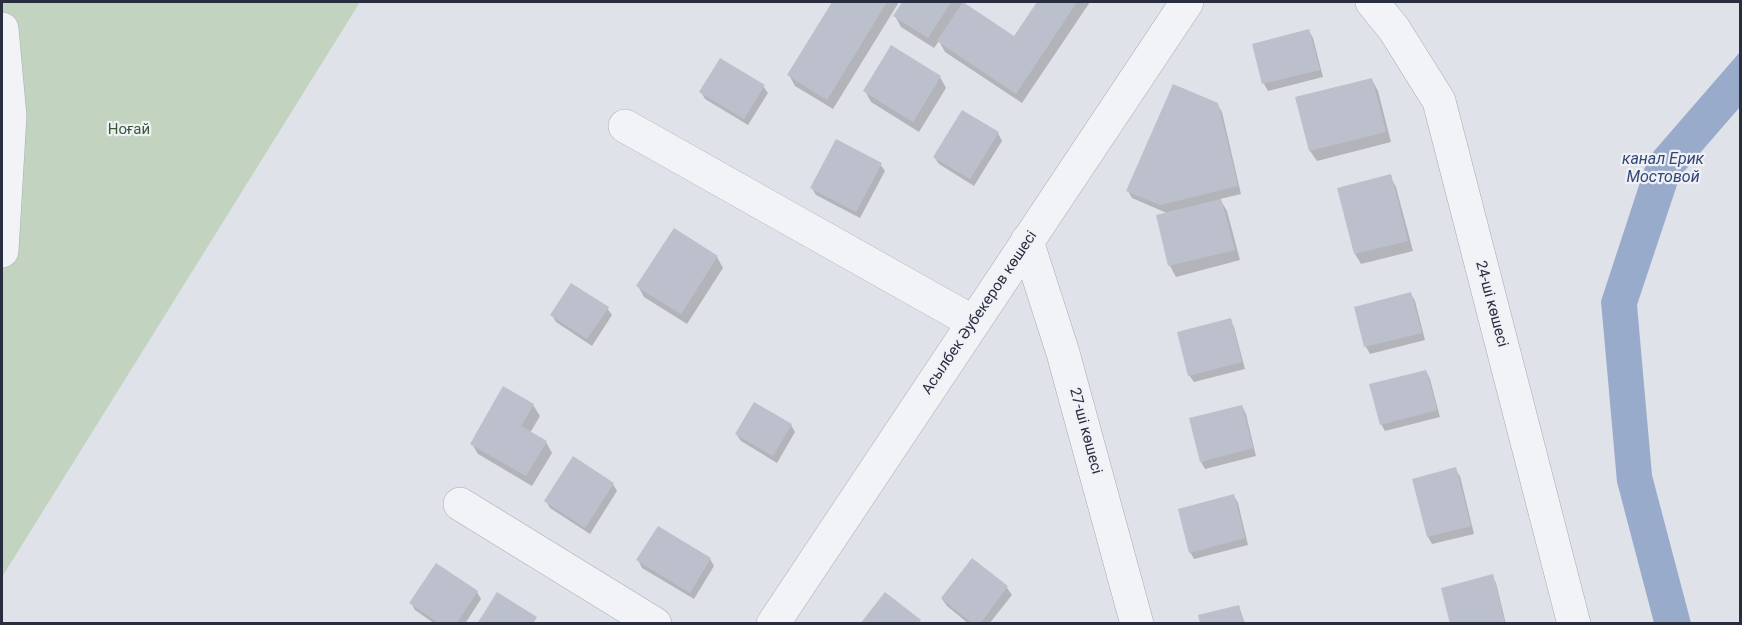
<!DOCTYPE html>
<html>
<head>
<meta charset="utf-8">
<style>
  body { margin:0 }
  #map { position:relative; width:1742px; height:625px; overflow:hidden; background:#dfe2e9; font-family:Roboto,sans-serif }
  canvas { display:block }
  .frame { position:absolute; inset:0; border:3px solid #282e40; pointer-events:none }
</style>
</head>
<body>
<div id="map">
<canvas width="1742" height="625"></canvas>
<div class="frame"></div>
</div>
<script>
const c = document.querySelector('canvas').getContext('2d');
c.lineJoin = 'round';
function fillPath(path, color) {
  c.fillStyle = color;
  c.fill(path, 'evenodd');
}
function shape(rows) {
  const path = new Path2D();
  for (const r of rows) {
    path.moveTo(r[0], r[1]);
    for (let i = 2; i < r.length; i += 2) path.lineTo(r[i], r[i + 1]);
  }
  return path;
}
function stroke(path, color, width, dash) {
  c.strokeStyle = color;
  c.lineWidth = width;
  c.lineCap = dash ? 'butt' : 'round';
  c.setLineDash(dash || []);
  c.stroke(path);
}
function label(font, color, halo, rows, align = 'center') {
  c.font = font + ' Roboto,sans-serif';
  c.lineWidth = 4.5;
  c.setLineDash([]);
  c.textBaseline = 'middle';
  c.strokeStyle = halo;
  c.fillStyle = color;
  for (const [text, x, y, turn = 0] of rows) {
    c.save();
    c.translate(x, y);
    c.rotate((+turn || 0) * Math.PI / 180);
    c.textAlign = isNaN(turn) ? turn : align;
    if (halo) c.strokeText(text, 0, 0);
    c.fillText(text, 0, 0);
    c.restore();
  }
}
fillPath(shape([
  [2,2,360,2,2,577]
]), '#c2d3c0');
fillPath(shape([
  [1740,52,1740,107,1680,176,1637,305,1652,475,1691,623,1654,623,1617,482,1601,301,1648,158]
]), '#99abca');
fillPath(shape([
  [834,2,899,2,833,109,795,86,789,75],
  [904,2,964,2,963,3,1015,38,1039,2,1090,2,1022,103,945,52,939,41,934,48,901,27,895,16],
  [1309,31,1313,38,1323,77,1268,91,1264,84,1254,45],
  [940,77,946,88,919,132,871,102,865,91],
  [1372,80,1378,91,1391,142,1317,161,1310,151,1297,99],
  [763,86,768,93,748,125,705,99,701,92],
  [1217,104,1222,112,1241,194,1220,199,1227,211,1240,260,1176,277,1170,266,1158,217,1169,214,1132,198,1128,191],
  [998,133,1002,141,974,186,939,164,934,157],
  [880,164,885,171,860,218,816,195,812,188],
  [1390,176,1396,187,1413,251,1361,264,1355,254],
  [717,257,723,268,687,324,644,297,638,286],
  [1411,294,1415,301,1425,340,1370,354,1366,347,1356,308],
  [607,308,612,315,592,346,556,322,552,315],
  [1230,320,1234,327,1245,369,1194,382,1189,375],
  [1426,371,1430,379,1440,417,1385,431,1381,424],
  [504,388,533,405,540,416,530,433,546,442,552,453,532,486,478,454,472,444],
  [1242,406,1246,414,1256,456,1205,469,1201,462],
  [791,425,795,432,777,463,741,441,736,434],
  [1455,469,1460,476,1474,534,1432,544,1428,537,1414,480],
  [613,484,617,491,590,534,550,508,546,501],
  [1234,496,1238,503,1248,545,1194,559,1190,552],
  [710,559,714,566,694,599,642,568,638,560],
  [972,560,1007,588,1012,595,989,624,969,624,947,606,942,599],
  [1492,576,1496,583,1506,624,1452,624],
  [477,592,481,599,465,624,435,624,415,610,411,603],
  [1239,606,1245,624,1202,624]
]), '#0003');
fillPath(shape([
  [832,2,887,2,827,100,787,75],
  [902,2,951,2,928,38,893,16],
  [963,2,1014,36,1037,2,1077,2,1016,94,937,41],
  [1309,29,1320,70,1262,84,1252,44],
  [891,45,941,76,913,122,863,91],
  [720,58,765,85,744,119,699,92],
  [1372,78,1386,132,1309,151,1295,97],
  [1173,84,1218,103,1238,186,1160,205,1126,191],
  [962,110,999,132,970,179,933,157],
  [836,139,882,163,856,212,810,188],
  [1391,174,1408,241,1354,254,1337,188],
  [1221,199,1235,250,1168,266,1156,215],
  [674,228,718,256,681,314,636,286],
  [571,283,609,307,587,339,550,315],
  [1411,292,1422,333,1364,347,1354,307],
  [1231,318,1242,362,1188,376,1177,332],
  [1426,370,1437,410,1380,425,1369,384],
  [503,386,534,404,521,426,547,441,526,476,470,444],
  [754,402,792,424,773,456,735,434],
  [1242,405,1253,448,1200,462,1189,418],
  [573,456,614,483,585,528,544,501],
  [1456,467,1471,526,1427,537,1412,479],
  [1234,494,1245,538,1189,553,1178,509],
  [658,526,711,558,690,593,636,560],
  [972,558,1008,586,980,624,973,624,941,598],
  [436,563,478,591,456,624,440,624,409,603],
  [1493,574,1505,624,1450,624,1441,588],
  [497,592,537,617,533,624,477,624],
  [885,592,921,620,919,624,860,624],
  [1239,605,1244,624,1200,624,1198,615]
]), '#bcc0cc');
const minor = shape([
  [1372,2,1394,29,1439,101,1574,624],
  [2,29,10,116,2,251],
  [625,126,973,322],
  [1027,241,1063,353,1137,624],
  [460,504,655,624],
  [773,624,1187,2]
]);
stroke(minor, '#a8acb6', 34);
stroke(minor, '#f2f3f7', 33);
label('15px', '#375c35', '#eff1f6', [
  ["Ноғай",129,130]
]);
label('15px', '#282e40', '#eff1f6', [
  ["24-ші көшесі",1491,304,75],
  ["Асылбек Әубекеров көшесі",980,313,-56],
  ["27-ші көшесі",1085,431,75]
]);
label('italic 16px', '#314775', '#eff1f6', [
  ["канал Ерик",1663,160],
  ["Мостовой",1663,178]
]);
</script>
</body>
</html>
